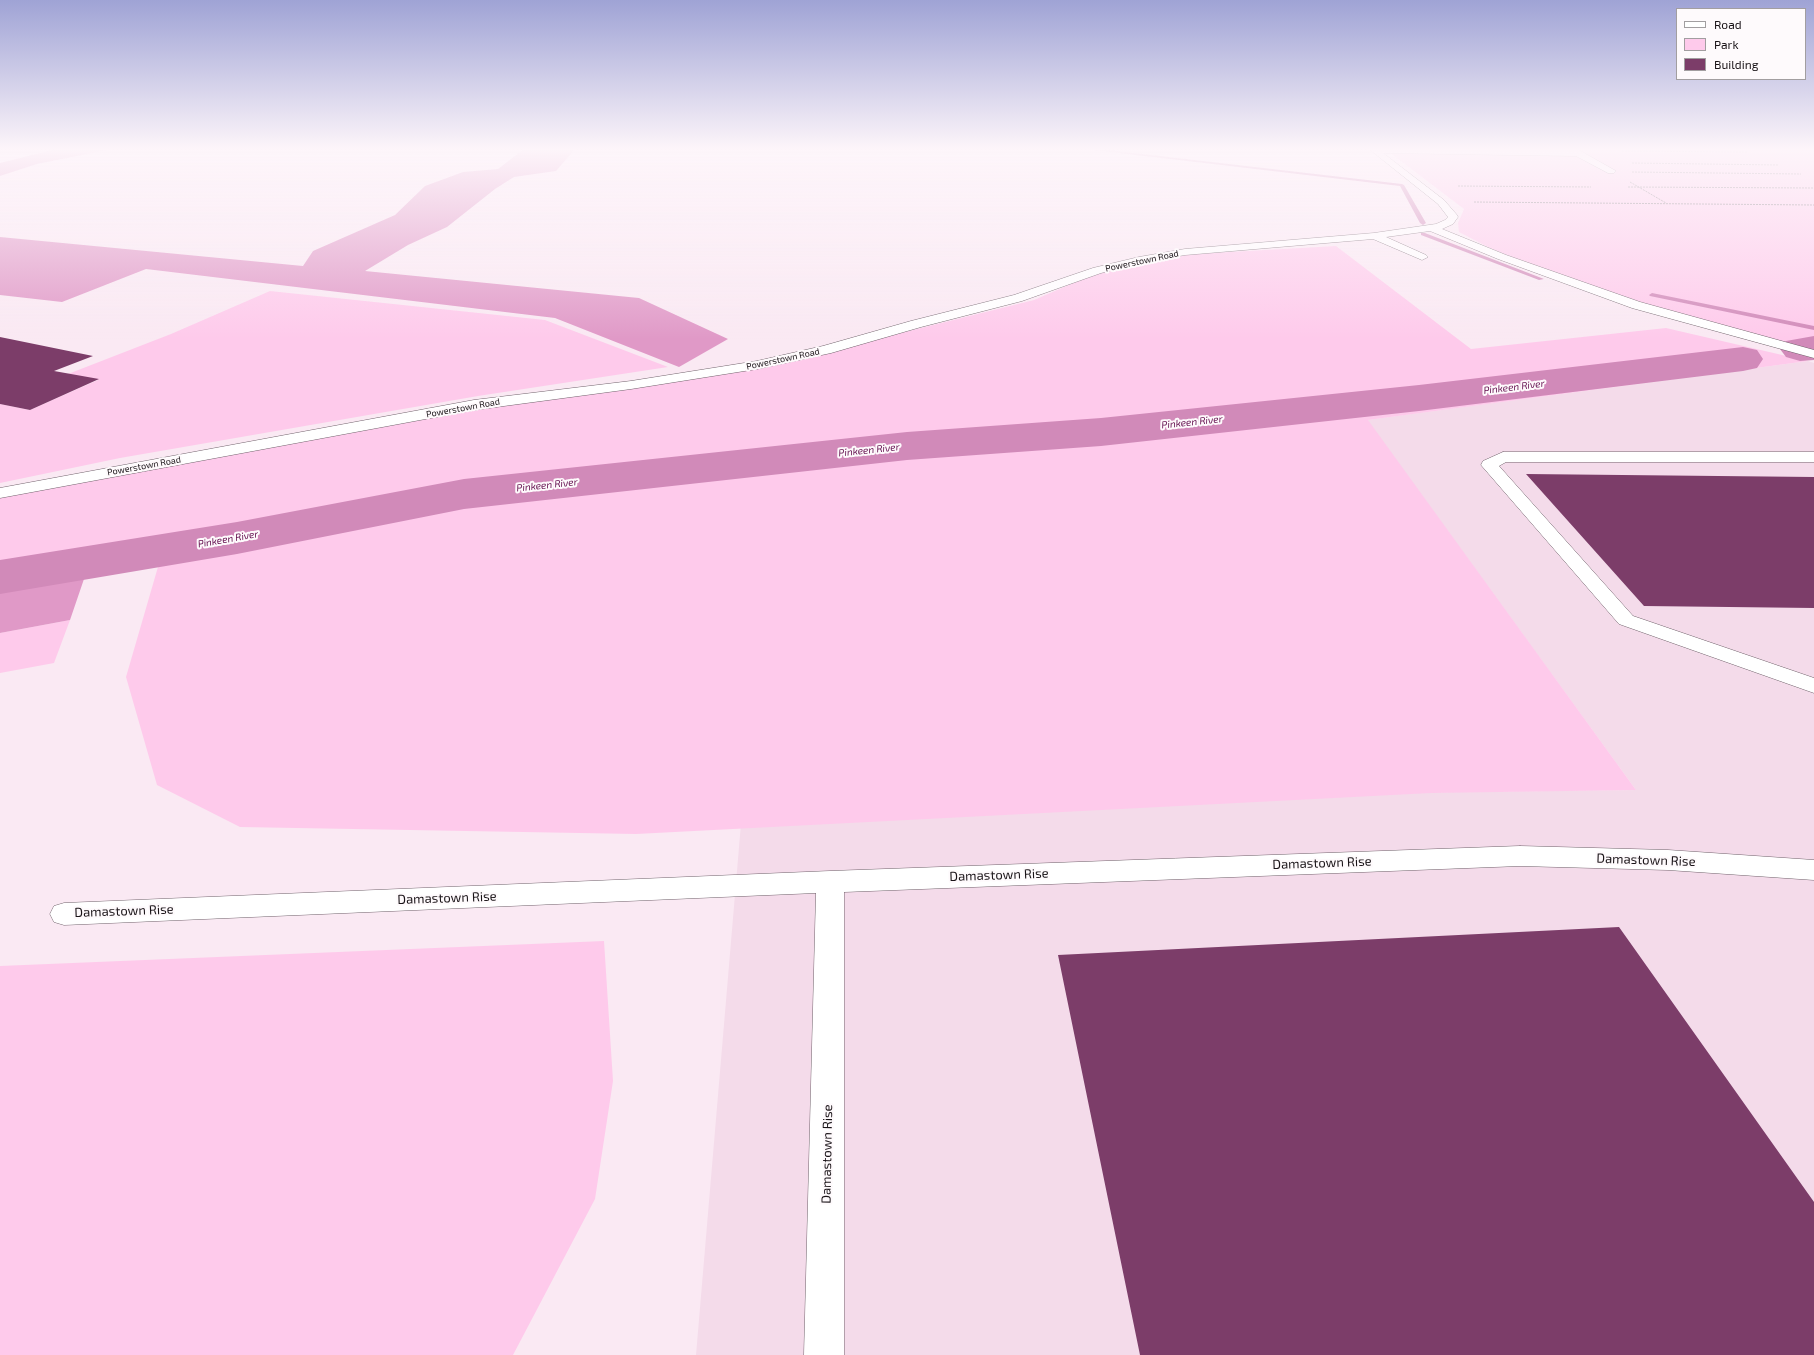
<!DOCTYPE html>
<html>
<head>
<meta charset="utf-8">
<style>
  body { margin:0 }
  #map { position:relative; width:1814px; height:1355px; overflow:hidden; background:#fae9f3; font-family:"Exo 2",sans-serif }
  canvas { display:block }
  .legend { position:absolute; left:1676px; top:8px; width:130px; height:72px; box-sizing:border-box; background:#fefafc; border:1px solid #a29ea0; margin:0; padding:5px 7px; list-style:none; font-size:12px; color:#191317 }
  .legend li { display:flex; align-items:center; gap:8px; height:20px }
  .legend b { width:20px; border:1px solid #a29ea0 }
</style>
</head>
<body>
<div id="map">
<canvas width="1814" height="1355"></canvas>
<ul class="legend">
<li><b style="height:5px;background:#fff"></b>Road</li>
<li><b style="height:11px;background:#fecaeb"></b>Park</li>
<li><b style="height:11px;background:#7c3d69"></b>Building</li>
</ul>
</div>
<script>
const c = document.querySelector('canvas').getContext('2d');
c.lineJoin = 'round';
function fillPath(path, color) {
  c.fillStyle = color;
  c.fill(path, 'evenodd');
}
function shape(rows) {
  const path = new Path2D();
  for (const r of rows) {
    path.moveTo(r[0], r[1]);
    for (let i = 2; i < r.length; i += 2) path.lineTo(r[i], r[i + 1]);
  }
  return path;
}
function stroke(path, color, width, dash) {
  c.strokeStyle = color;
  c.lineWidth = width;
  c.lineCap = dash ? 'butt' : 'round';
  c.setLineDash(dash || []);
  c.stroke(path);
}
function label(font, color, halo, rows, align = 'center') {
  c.font = font + ' "Exo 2",sans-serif';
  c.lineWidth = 4;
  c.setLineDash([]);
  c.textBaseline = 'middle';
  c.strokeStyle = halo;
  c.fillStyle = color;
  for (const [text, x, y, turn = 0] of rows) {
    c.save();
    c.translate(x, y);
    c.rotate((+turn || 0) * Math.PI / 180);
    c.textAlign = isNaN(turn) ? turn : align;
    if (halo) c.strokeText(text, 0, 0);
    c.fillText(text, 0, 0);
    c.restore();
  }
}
fillPath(shape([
  [1808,361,1814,363,1814,1355,696,1355,743,800,1636,790,1367,420]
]), '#f4dbea');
fillPath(shape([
  [1385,149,1814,149,1814,352,1636,303,1531,266,1488,247,1459,232,1458,223,1464,209],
  [1336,246,1471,349,1666,328,1808,361,1814,362,1808,361,1368,420,1636,790,1431,793,636,834,240,827,157,785,126,677,160,560,84,579,55,563,0,574,0,497,481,409,760,368,1034,300,1101,271,1150,260,1194,254],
  [270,291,545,320,668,367,478,396,120,458,0,483,0,404,30,410,98,380,68,374,171,334],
  [70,620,54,663,0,673,0,633],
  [604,941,613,1081,595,1199,513,1355,0,1355,0,966]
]), '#fecaeb');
fillPath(shape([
  [56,149,112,149,37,164,0,176,0,163],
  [524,149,575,149,556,171,514,177,495,189,447,227,408,245,365,271,639,298,728,339,679,367,555,318,146,269,62,302,0,295,0,237,303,266,313,251,395,215,425,186,463,172,498,169],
  [55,563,84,579,70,620,0,633,0,574]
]), '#e099c7');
fillPath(shape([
  [1085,149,1099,149,1402,184,1404,185,1426,223,1423,225,1420,223,1400,186,1085,149],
  [1421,233,1425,233,1544,279,1539,280,1421,235,1421,233],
  [1652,293,1814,326,1814,330,1650,296,1649,295,1652,293]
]), '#d18ab9');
fillPath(shape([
  [1814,336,1814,360,1800,361,1786,357,1780,349,1786,341,1814,336],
  [1743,347,1757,350,1763,359,1757,368,1743,371,1419,411,1101,446,907,460,464,509,237,554,0,594,0,560,237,522,464,479,907,432,1101,418,1419,385,1743,347]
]), '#d18ab9');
fillPath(shape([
  [0,337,93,356,54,371,99,379,30,410,0,404],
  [1526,474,1814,477,1814,608,1644,606],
  [1619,927,1814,1202,1814,1355,1140,1355,1058,955]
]), '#7c3d69');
const minor = shape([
  [1369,149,1577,149,1616,171,1614,173,1608,173,1576,156,1383,153,1444,200,1457,215,1458,217,1453,224,1442,229,1506,255,1640,302,1814,350,1814,358,1632,308,1498,259,1430,231,1386,237,1426,255,1428,257,1422,260,1373,239,1185,255,1139,263,1101,273,1022,301,921,327,831,353,757,369,631,389,474,410,0,498,0,488,474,400,631,381,757,361,823,346,911,321,1014,295,1093,268,1139,257,1185,249,1374,233,1436,224,1445,220,1448,217,1438,204,1369,149],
  [1503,452,1814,452,1814,462,1506,462,1499,466,1633,616,1814,678,1814,693,1619,624,1481,465,1483,461,1503,452],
  [1520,846,1668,850,1814,860,1814,880,1668,870,1520,866,844,892,844,1355,804,1355,816,893,64,925,54,922,50,914,54,906,64,903,830,871,1520,846]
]);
stroke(minor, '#72646d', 1);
stroke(shape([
  [1622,151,1748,152],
  [1632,163,1779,165],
  [1632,172,1801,174],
  [1630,182,1666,203],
  [1458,186,1591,187],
  [1628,187,1814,188],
  [1474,202,1814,205]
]), '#7f747b', 1, [2, 1]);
fillPath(minor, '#fff');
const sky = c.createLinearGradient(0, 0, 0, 339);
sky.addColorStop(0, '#9fa3d5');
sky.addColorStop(0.44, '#fdf5fa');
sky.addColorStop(1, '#fdf5fa00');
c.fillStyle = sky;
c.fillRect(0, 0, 1814, 339);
label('9px', '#191317', '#fefafc', [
  ["Powerstown Road",1142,261,-12],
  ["Powerstown Road",783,359,-12],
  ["Powerstown Road",463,408,-10],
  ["Powerstown Road",144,466,-10]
]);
label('italic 10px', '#64104f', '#fefafc', [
  ["Pinkeen River",1514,387,-7],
  ["Pinkeen River",1192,422,-6],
  ["Pinkeen River",869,450,-6],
  ["Pinkeen River",547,485,-6],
  ["Pinkeen River",228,539,-10]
]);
label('13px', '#191317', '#fefafc', [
  ["Damastown Rise",1646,860,2],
  ["Damastown Rise",1322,863,-2],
  ["Damastown Rise",999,875,-2],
  ["Damastown Rise",447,898,-2],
  ["Damastown Rise",124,911,-2],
  ["Damastown Rise",827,1154,-89]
]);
</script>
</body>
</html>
